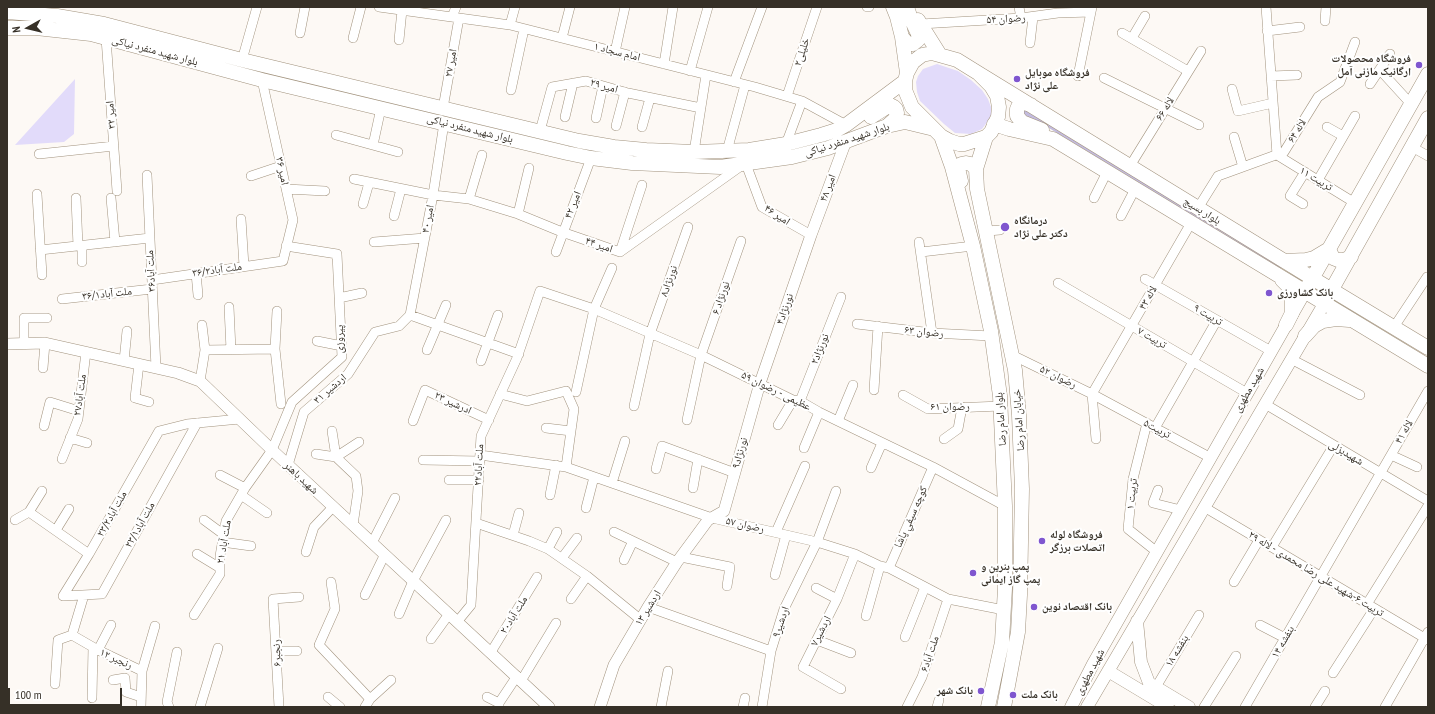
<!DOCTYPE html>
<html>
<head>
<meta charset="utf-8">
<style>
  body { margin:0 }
  #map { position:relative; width:1435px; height:714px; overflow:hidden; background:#fdf9f5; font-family:"PT Sans Narrow",sans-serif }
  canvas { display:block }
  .frame { position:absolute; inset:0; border:8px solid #363027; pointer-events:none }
  .north { position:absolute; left:8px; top:8px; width:40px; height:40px; -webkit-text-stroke:3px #fff; paint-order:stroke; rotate:262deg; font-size:11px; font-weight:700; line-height:16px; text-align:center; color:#363027 }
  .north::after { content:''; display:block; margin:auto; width:14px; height:18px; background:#363027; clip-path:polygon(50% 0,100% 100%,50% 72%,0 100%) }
  .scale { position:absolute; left:8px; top:688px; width:114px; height:18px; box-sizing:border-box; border:2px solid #363027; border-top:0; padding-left:5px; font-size:12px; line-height:14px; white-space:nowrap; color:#363027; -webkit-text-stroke:3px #fff; paint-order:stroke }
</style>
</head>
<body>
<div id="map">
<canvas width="1435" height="714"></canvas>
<div class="frame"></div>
<div class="north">N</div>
<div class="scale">100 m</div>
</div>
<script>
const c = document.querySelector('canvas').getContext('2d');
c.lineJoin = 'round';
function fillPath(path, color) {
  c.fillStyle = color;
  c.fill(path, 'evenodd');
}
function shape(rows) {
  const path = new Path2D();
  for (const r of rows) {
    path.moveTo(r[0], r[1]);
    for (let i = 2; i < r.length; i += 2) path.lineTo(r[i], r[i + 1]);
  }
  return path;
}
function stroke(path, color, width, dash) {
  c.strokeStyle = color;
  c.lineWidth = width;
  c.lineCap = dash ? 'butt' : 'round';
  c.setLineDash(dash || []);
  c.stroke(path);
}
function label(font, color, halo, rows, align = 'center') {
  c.font = font + ' "PT Sans Narrow","Noto Naskh Arabic",sans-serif';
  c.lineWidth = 4;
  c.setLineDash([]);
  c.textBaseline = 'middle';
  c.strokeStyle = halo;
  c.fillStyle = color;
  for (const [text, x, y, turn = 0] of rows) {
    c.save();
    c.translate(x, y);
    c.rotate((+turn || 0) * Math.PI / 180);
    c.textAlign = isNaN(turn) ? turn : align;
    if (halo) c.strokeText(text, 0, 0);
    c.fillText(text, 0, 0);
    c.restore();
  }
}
fillPath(shape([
  [937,64,958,71,971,80,982,90,988,99,991,107,991,117,982,129,971,134,955,133,944,124,920,101,917,92,916,82,918,76,923,69],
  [75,79,74,134,64,142,15,145]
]), '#e2dbfa');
fillPath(shape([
  [1027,110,1283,268,1280,268,1044,125,1024,118,1023,111]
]), '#c3bbde');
const minor = shape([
  [379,7,510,25,755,87,802,101,846,125],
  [867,7,869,7],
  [1019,7,1021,18],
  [1266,7,1277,155,1355,203],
  [452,17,456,7],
  [1325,21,1326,7],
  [921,24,1021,18,1058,13,1091,12],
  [510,25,515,7],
  [1267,31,1300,27],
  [300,33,305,7],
  [1122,33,1188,71],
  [106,38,117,191],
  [353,38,361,7],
  [562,38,570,7],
  [1132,38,1145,16],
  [399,40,402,10],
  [1030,43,1033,17],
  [615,52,625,7],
  [242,60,257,7],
  [664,64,673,7],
  [1380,70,1411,104],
  [690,71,708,7],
  [1078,76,1092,7],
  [1271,76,1297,75],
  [1104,78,1199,125],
  [734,82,762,7],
  [1370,84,1390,54],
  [1232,89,1238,111,1273,103],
  [511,90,524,29],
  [787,96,817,7],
  [443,108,459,18],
  [565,117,573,83],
  [596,118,603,86],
  [616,126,625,92],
  [642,127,650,98],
  [1327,127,1343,136],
  [540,131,552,87,586,81,628,93,701,108],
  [336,135,398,152],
  [1234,137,1243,167],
  [786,144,802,101],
  [373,145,381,108],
  [1412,147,1428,156],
  [727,151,745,85],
  [694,152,706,75],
  [39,154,114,146],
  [746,164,762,207,811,235],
  [1130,166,1201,51],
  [147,175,156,368],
  [251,176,281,166],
  [354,179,433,195,469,199,518,214,562,232,620,252],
  [1318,180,1355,116],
  [286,189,325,191],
  [37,194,42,275],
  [76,198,78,246],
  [111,198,115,242],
  [1094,198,1107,172],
  [469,199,482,155],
  [363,204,369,183],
  [1303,204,1290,196,1305,172],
  [1198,208,1218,176,1284,152,1318,97,1340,82,1355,42],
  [518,214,529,168],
  [394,216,401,189],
  [1121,216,1135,189],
  [241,219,244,266],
  [987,231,1000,230],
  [374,242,425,238],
  [919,242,932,333],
  [40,250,150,238],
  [556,252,591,158],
  [620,252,741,166],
  [620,252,642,185],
  [921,252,973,246],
  [82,262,82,246],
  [196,273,198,295],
  [1145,279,1271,351],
  [152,280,283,261,293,220,262,80],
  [1058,283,1247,393],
  [339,298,362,293],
  [62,299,152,289],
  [229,307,231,350],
  [277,311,275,349,281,404],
  [410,315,433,195,444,123],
  [410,315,519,354],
  [857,324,932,333,991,336],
  [1394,327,1427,277],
  [317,341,342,346],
  [24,343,24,318,47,318],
  [205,350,275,349],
  [427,350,446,305],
  [1012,355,1092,394,1211,458],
  [1291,359,1360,395],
  [124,361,127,331],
  [481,361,498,315],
  [139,364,135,398,149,402],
  [43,368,45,343],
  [200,381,205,350,202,325],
  [874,390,878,326],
  [576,392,594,309,612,268],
  [500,394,527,401,566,391,574,409,566,467],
  [903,395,928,409,1001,406],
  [800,401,841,297],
  [1265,404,1428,501],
  [634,406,650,334,688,227],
  [687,420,701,355,741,241],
  [413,421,425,390,489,420],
  [838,421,853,385],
  [1147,423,1133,479,1128,529,1157,552],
  [778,425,793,400],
  [44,426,50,402,79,411],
  [546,428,571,431],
  [1155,428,1217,320],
  [332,431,336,457,356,476,358,491,353,525],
  [70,438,87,443],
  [944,439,958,429,962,407],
  [1096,439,1092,394,1191,223],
  [804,448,819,412],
  [316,454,336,457,359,442],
  [480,455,566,467,712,518,817,542,855,554,880,566,889,568,948,599,1004,610],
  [1391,455,1417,467],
  [62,459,78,419,86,352],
  [423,460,480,461],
  [288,465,304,412,348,374,375,332,399,326,410,315],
  [871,468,882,443],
  [656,469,662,446,735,473],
  [220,475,245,488],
  [449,480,479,480],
  [612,483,625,441],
  [693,488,698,459],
  [1158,490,1153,503,1181,510],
  [42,491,29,512,89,554],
  [241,495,267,513],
  [550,495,556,465],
  [1204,507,1428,640],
  [586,508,594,477],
  [15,520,29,512],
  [204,520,223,534],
  [476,523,529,541,548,549,587,576,641,620],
  [56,530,69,509],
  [614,532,677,562],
  [776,532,805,466],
  [513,535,519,513],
  [222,542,251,546],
  [372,543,395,498],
  [1272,547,1334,445],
  [548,549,557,532],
  [306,552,314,527,333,507],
  [197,554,220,568],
  [681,557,730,567,727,586],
  [562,558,577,538],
  [624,560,633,541],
  [889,568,933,467],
  [775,575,786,535],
  [331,582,335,609,319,645,370,699],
  [1234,582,1259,540],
  [816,588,837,599],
  [365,595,385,554],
  [63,596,89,554,159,431,187,424,240,419],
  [63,596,102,594,197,423],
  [571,599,587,576],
  [1367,604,1428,506],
  [648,607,771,651],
  [399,614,413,581,446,520],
  [194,615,220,574,220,556,226,521,245,488,272,450,292,402,342,357,337,254,286,246],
  [866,616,880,566],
  [457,622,471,605,481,436,517,358,540,291,594,309,701,355,793,400,800,401,819,412,933,467,1005,506],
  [1260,625,1285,638],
  [72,635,84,595],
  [905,637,925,587],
  [431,639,449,614],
  [817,640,851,653],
  [98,650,111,625],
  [277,651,297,651],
  [491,652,537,577],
  [1333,673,1374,609],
  [113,680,125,678,126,692,141,697],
  [521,681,556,623],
  [55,684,58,640,72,635,98,650,142,671],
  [1156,687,1199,615],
  [841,689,803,667,837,599,855,554],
  [328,697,340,707],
  [487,697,499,703],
  [92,698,93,647],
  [141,707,142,671,155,626],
  [169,707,167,702,177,652],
  [200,707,218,648],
  [279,707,273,599,299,597],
  [365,707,370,699,391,680],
  [499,707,499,703,517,676],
  [661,707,668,671],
  [743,707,745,698],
  [762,707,771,651,784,609,817,542,836,491],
  [907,707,922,677,948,599],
  [937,707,939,700],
  [1204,707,1236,656],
  [1245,707,1428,391],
  [1315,707,1325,691],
  [1385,707,1428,632]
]);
const tertiary = shape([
  [7,344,45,343,178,373,200,381,272,450,549,707],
  [600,707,614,665,648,607,677,562,708,520,724,511,760,383,811,235,846,141]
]);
const secondary = shape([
  [1137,621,1141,662,1149,683,1189,707],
  [1108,671,1168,707],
  [1071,707,1093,664,1305,292],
  [1087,707,1324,304]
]);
const primary = shape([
  [893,7,897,17,902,37,907,73],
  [7,12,57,16,104,24,242,60,579,141,614,147,646,150,694,152,749,150,786,144,821,135,837,130,846,125,905,81],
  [918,20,940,55],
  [7,28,36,28,91,34,262,80,567,153,591,158,632,163,720,167,792,157,828,148,887,126,905,122,934,129],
  [902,37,908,44,913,44,918,40,919,36,911,19,907,7],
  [932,53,957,60,978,73,991,86,997,96,999,107,998,117,991,132,986,137,964,144,959,144,950,141,941,136,912,107,905,90,905,81,907,73,913,62,922,55,932,53],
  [978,73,1312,278,1428,348],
  [1031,105,1024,103,1020,103,1017,109,1017,116,1022,122,1042,130],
  [871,117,890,105,894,107,896,109,897,113,895,119,887,126],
  [994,124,1009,129,1053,139,1428,366],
  [941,136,952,167,973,246,991,331,1000,396,1005,506,1005,588,1002,642,988,707],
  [986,137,976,169,977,189,1015,370,1019,415,1022,489,1020,595,1018,632,1004,707],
  [961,181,958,168,961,164,966,163,971,164,976,169],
  [1284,261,1306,260,1314,258,1329,249,1333,258,1338,260,1344,260,1351,257],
  [1282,280,1290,288,1292,294,1292,313,1286,325],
  [1308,286,1428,74],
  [1327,298,1428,118],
  [1305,336,1314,326,1323,321,1336,319,1349,320]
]);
stroke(minor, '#a2937e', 10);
stroke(tertiary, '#a2937e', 12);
stroke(secondary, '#a2937e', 13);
stroke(primary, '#a2937e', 15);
stroke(minor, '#fff', 9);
stroke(tertiary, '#fff', 11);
stroke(secondary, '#fff', 12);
stroke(primary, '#fff', 14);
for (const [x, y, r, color] of [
  [1419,65,4,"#7f56cf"],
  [1017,79,4,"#7f56cf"],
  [1005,227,5,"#7f56cf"],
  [1269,293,4,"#7f56cf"],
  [1042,541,4,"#7f56cf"],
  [973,573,4,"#7f56cf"],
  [1034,607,4,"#7f56cf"],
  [981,691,4,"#7f56cf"],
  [1013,695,4,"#7f56cf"]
]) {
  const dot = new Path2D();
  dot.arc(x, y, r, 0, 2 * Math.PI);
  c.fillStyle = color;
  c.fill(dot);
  stroke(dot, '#fff', 1.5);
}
label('11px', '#363027', '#fff', [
  ["رضوان ۵۴",1006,19,-3],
  ["بلوار شهید منفرد نیاکی",155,51,15],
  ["امام سجاد ۱",617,52,14],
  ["خلیلی۲",802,52,-72],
  ["امیر ۲۷",451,63,-80],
  ["امیر ۲۹",604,86,16],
  ["لاله ۶۶",1165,109,-58],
  ["امیر ۳۲",111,115,-94],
  ["بلوار شهید منفرد نیاکی",470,129,14],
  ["لاله ۶۴",1297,131,-58],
  ["بلوار شهید منفرد نیاکی",847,140,-18],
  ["امیر ۳۶",282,171,78],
  ["تربیت ۱۱",1316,179,31],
  ["امیر ۴۸",828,188,-69],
  ["امیر ۴۲",573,205,-68],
  ["بلوار بسیج",1202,211,32],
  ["امیر ۴۶",777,215,33],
  ["امیر ۴۰",428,219,-79],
  ["امیر ۴۴",599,245,19],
  ["ملت آباد۳۶/۲",217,270,-8],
  ["ملت آباد۳۶",151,271,-93],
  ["نورنژاد۸",669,281,-71],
  ["ملت آباد۳۶/۱",107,294,-6],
  ["نورنژاد ۶",721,298,-71],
  ["لاله ۴۳",1148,298,-60],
  ["نورنژاد۴",785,309,-71],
  ["تربیت ۹",1208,315,30],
  ["رضوان ۶۳",924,332,6],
  ["تربیت ۷",1152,338,30],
  ["پیروزی",340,339,-90],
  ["نورنژاد۲",820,349,-68],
  ["رضوان ۵۲",1058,377,26],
  ["اردشیر ۳۱",330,389,-41],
  ["شهید مطهری",1249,390,-60],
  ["عظیمی - رضوان ۵۹",776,391,26],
  ["ملت آباد۲۷",80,395,-82],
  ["ادرشیر ۲۳",453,403,25],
  ["رضوان ۶۱",950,407],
  ["بلوار امام رضا",1001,419,-94],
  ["خیابان امام رضا",1019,420,-94],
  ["تربیت۵",1157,429,28],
  ["لاله ۴۱",1404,432,-60],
  ["نورنژاد۹",740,453,-74],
  ["شهیدبزلی",1346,453,31],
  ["ملت آباد۲۲",479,465,-87],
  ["شهید باهنر",301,478,43],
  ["تربیت ۱",1132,494,-84],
  ["ملت آباد۲۳/۲",112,514,-61],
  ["كوچه سيفي پاشا",911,517,-66],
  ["ملت آباد۲۳/۱",140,525,-61],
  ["رضوان ۵۷",745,525,13],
  ["ملت آباد ۲۱",224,542,-80],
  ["تربیت ۶-شهید علی رضا محمدی - لاله ۲۹",1316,574,31],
  ["اردشیر ۱۳",648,608,-58],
  ["ملت آباد۲۰",514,615,-58],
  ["اردشیر۹",781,622,-71],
  ["اردشیر۷",821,631,-63],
  ["بنفشه ۱۴",1283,642,-60],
  ["بنفشه ۱۸",1177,651,-59],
  ["رنجبر۶",277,653,-93],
  ["ملت آباد۶",930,654,-71],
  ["رنجبر ۱۲",116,659,25],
  ["شهید مطهری",1090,672,-62]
]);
label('bold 11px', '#363027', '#fff', [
  ["فروشگاه محصولات",1411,59,"right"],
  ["ارگانیک مازنی آمل",1411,72,"right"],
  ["فروشگاه موبایل",1025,73],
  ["علی نژاد",1025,86],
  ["درمانگاه",1014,221],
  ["دکتر علی نژاد",1014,234],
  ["بانک کشاورزی",1277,293],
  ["فروشگاه لوله",1050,535],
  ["اتصلات برزگر",1050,548],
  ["پمپ بنرین و",981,567],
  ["پمپ گاز ایمانی",981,580],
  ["بانک اقتصاد نوین",1042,607],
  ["بانک شهر",973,691,"right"],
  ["بانک ملت",1021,695]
], 'left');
</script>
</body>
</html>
